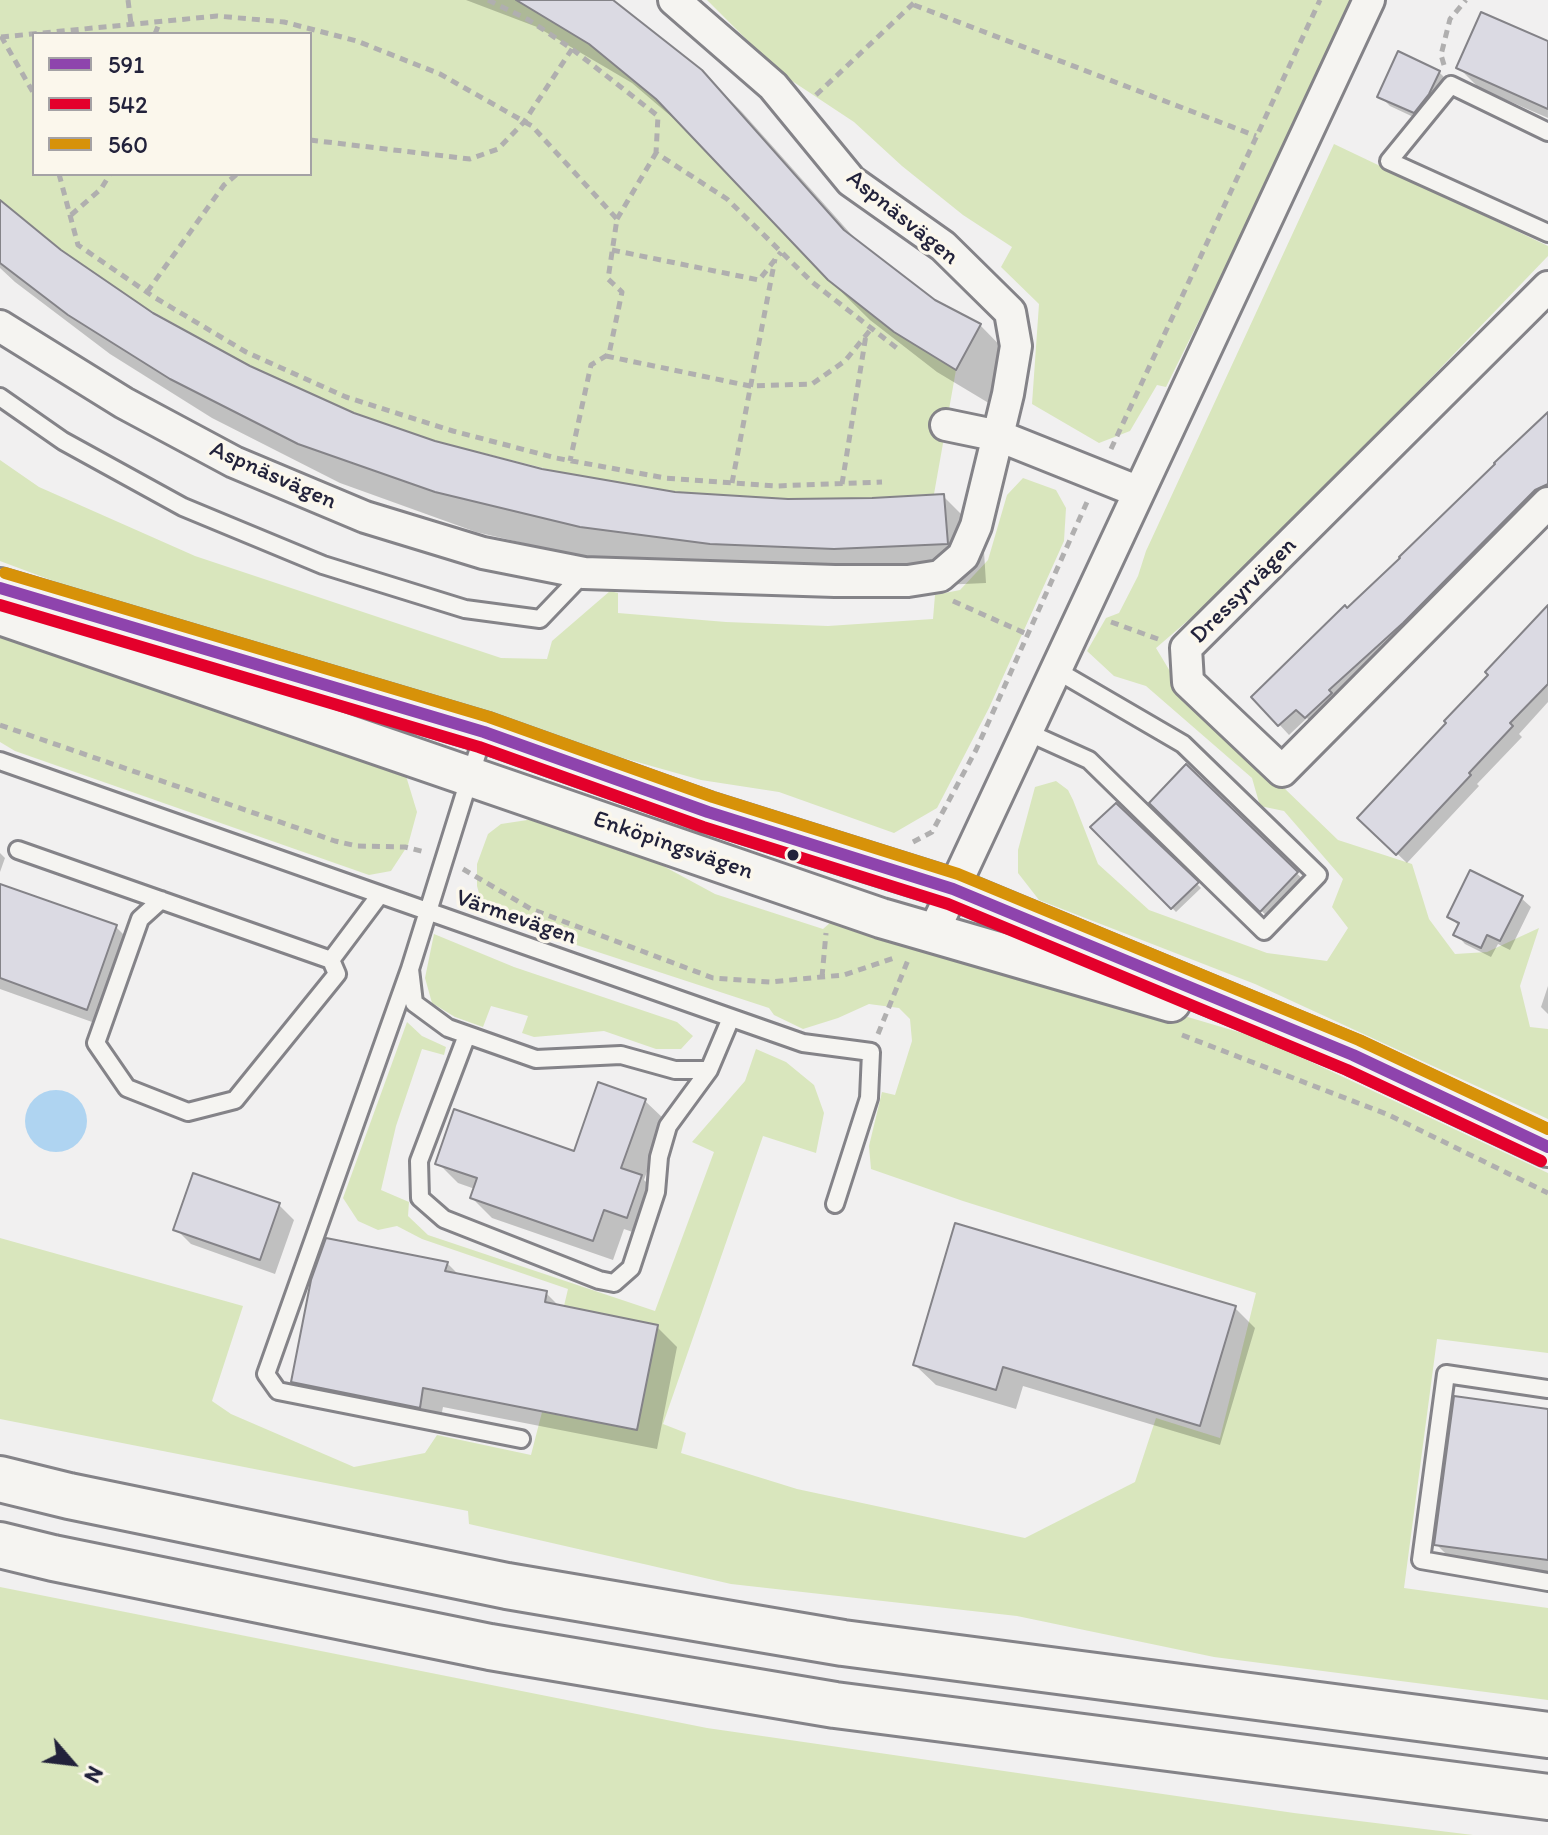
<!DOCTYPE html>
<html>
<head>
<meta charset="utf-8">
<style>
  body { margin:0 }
  #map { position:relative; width:1548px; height:1835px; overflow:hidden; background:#f1f0f0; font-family:Itim,sans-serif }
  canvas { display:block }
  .legend { position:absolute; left:32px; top:32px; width:280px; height:144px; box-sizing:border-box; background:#fbf7ec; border:2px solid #a4a2a5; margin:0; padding:10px 14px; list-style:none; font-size:24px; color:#22223b }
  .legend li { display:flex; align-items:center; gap:16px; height:40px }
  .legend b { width:40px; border:2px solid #a4a2a5 }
  .north { position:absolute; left:32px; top:1723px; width:80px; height:80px; -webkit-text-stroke:6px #fbf7ec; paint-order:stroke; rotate:118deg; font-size:22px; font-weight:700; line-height:32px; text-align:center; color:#22223b }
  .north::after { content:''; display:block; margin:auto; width:28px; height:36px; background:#22223b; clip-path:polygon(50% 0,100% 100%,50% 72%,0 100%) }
</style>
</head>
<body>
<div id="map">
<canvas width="1548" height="1835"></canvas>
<ul class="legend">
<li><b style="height:10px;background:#8e44ad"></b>591</li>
<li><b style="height:10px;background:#e4002b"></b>542</li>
<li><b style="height:10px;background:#d79209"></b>560</li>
</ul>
<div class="north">N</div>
</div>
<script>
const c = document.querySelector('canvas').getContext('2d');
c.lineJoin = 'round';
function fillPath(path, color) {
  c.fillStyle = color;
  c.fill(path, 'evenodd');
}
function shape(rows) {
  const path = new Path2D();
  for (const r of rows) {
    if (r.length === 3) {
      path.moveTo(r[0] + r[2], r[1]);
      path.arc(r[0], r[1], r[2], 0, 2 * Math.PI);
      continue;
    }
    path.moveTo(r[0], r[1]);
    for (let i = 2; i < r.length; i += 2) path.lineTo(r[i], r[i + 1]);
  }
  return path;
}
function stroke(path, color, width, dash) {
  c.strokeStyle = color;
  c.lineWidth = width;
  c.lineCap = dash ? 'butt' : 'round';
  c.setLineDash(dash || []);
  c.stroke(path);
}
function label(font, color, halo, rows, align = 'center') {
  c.font = font + ' Itim,sans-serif';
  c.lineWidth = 7;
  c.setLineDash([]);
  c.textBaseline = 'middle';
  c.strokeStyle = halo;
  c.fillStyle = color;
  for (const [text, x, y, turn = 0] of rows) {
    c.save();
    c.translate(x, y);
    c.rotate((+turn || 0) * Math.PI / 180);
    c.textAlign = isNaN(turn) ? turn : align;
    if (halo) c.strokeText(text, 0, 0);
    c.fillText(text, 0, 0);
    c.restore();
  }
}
fillPath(shape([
  [0,0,516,0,589,44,656,99,828,280,894,332,956,370,934,494,872,498,761,498,675,492,567,474,435,441,354,413,250,366,132,300,61,250,0,200],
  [34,34,310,34,310,174,34,174],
  [707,0,1358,0,1166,387,1157,385,1130,431,1099,443,1032,404,1039,304,1001,267,1012,247,963,215,902,166,854,122,780,73],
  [1334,144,1548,246,1548,256,1286,529,1213,599,1156,648,1189,703,1283,787,1338,840,1412,864,1429,919,1455,954,1487,952,1539,928,1520,986,1530,1027,1548,1029,1548,1119,1255,984,1039,900,1018,873,1018,850,1035,787,1056,781,1068,790,1073,800,1098,864,1149,910,1267,953,1327,961,1348,928,1332,907,1343,879,1284,811,1260,806,1252,778,1146,686,1114,676,1087,651,1106,618,1119,613,1138,576,1146,551],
  [0,460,39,487,195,556,501,658,547,659,552,641,610,591,618,593,618,613,726,622,828,626,933,619,935,595,960,590,988,560,1007,495,1023,478,1056,490,1066,508,1064,541,989,708,937,808,894,833,779,792,701,780,230,647,0,561],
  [0,634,380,760,406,776,417,812,408,845,391,871,369,875,15,751,0,742],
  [534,819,630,848,715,894,823,929,840,914,1262,1039,1548,1173,1548,1353,1437,1339,1404,1588,1548,1608,1548,1700,1214,1657,1017,1616,731,1584,469,1524,468,1511,0,1419,0,1238,243,1306,212,1401,231,1414,354,1467,425,1453,437,1435,531,1455,542,1412,635,1430,658,1325,564,1306,568,1289,422,1239,397,1226,378,1230,358,1221,343,1198,407,1022,422,1036,446,1047,444,1055,422,1049,396,1126,381,1190,409,1202,408,1216,428,1235,655,1311,714,1152,692,1142,745,1081,756,1049,786,1062,814,1085,824,1113,816,1153,763,1136,663,1424,686,1433,681,1453,797,1489,1025,1538,1135,1482,1156,1418,1220,1438,1256,1293,963,1201,871,1169,869,1146,882,1092,895,1095,912,1041,910,1019,899,1008,869,1004,838,1018,803,1029,774,1015,769,1008,500,920,482,904,477,886,477,864,488,834,501,824],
  [434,934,514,967,677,1022,693,1036,681,1049,656,1049,604,1031,534,1037,522,1033,528,1016,491,1006,483,1027,455,1017,432,1003,425,978],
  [0,1587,707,1728,1294,1813,1473,1835,0,1835]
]), '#d9e6bd');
fillPath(shape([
  [56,1121,31]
]), '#afd4f1');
fillPath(shape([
  [466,0,610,0,701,71,742,112,858,242,934,302,980,325,1019,365,997,408,937,372,870,320,809,260,700,141,632,83,537,27],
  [1548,43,1548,118,1479,88,1459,68],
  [1439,72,1449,82,1424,122,1390,106,1380,96],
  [0,202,41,236,152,315,250,368,329,405,435,443,542,471,675,494,788,501,943,496,983,536,986,583,875,588,621,566,476,532,340,483,212,418,110,354,15,282,0,268],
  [1548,415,1548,498,1316,727,1307,718,1289,735,1254,697,1347,611],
  [1548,606,1548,702,1519,734,1522,737,1477,784,1479,786,1407,863,1360,818,1449,723],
  [1186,767,1312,888,1276,925,1151,803],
  [1116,805,1201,888,1176,912,1093,827],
  [0,853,5,858,0,872],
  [0,886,116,927,135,946,106,1027,0,989],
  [1521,898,1531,907,1510,950,1498,944,1491,957,1465,944,1456,934,1459,926,1449,916],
  [1548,986,1548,1014,1541,1007],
  [644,1100,665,1120,644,1180,661,1197,647,1237,624,1229,613,1260,492,1218,472,1198,475,1189,458,1183,438,1163,575,1154],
  [279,1205,294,1220,275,1274,191,1244,176,1229],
  [447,1263,459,1275,546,1293,561,1308,657,1327,677,1347,657,1449,443,1407,439,1427,313,1402,293,1382],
  [1235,1308,1255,1328,1220,1445,1023,1386,1016,1409,936,1385,915,1365],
  [1548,1411,1548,1577,1456,1564,1436,1544]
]), '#0003');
const building = shape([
  [516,0,613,0,702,70,844,230,935,300,981,324,956,370,894,332,828,280,656,99,589,44,516,0],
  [1481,12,1548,41,1548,109,1456,68,1481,12],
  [1398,51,1440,71,1429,94,1414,113,1377,97,1398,51],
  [0,200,61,250,153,313,250,366,354,413,435,441,542,469,675,492,788,499,872,498,944,494,948,544,834,549,710,544,580,527,435,492,298,444,170,379,68,315,0,263,0,200],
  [1548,412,1548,484,1535,490,1403,623,1329,690,1332,693,1305,718,1296,710,1278,726,1251,697,1345,605,1347,608,1400,558,1399,557,1495,464,1494,463,1548,412],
  [1548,605,1548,684,1510,723,1513,726,1469,773,1471,775,1396,855,1357,818,1446,723,1444,721,1488,675,1485,672,1548,605],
  [1186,764,1298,872,1260,912,1149,803,1186,764],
  [1116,803,1199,882,1171,909,1090,827,1116,803],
  [1470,870,1523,896,1500,941,1487,935,1481,948,1453,935,1459,923,1447,917,1470,870],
  [0,884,117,925,87,1010,0,978,0,884],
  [598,1082,646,1099,621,1168,642,1175,627,1218,604,1210,593,1241,470,1198,477,1178,435,1164,454,1109,574,1151,598,1082],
  [193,1173,280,1203,260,1260,173,1230,193,1173],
  [955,1223,1236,1306,1200,1426,1003,1367,996,1390,913,1365,955,1223],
  [326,1238,448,1262,445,1271,547,1291,545,1302,658,1325,637,1430,423,1388,420,1408,291,1382,311,1280,326,1238],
  [1454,1396,1548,1409,1548,1560,1434,1545,1454,1396]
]);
fillPath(building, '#dbdae3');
stroke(building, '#848388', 2);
const service = shape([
  [1548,132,1451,85,1389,161,1548,233],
  [0,397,63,441,183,507,323,565,465,609,540,619,584,573],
  [484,732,410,969,414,1003,448,1028,536,1059,621,1055,675,1070,709,1070],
  [1027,732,1089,760,1264,931,1318,875,1183,744,1056,670],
  [0,761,803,1043,871,1052,869,1098,835,1204],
  [18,850,331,960,379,896],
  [161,900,140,919,96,1043,127,1088,188,1112,235,1100,337,974,331,960],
  [410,969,266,1374,278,1391,521,1439],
  [467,1035,419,1161,420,1198,444,1219,599,1280,614,1283,631,1268,656,1192,659,1157,668,1126,709,1070,731,1018],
  [1548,1389,1446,1374,1421,1560,1548,1582]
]);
const minor = shape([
  [1548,287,1186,648,1188,682,1282,771,1548,503],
  [0,326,124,403,234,462,365,517,483,553,584,573,835,581,908,581,940,576,963,556,976,526,1008,394,1016,346,1010,312,943,246,851,181,773,86,674,0],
  [946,425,999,436,1139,492],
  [933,933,1369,0]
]);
const tertiary = shape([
  [0,588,484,732,708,812,953,889,1353,1055,1548,1147],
  [0,615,881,918,1171,1002]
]);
const motorway = shape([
  [0,1479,69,1496,507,1586,843,1643,1548,1735],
  [0,1545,53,1558,490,1647,835,1705,1548,1797]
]);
stroke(service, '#848388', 22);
stroke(minor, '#848388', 36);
stroke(tertiary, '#848388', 44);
stroke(motorway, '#848388', 50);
stroke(shape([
  [128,0,131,24],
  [488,0,529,20,572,49,658,116,656,153,727,199,812,282,898,349],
  [914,5,1256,136],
  [155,34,160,21],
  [1,36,34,94],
  [1,37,217,16,284,22,357,41,440,74,532,126,617,219,608,279,622,292,609,354,591,365,570,461],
  [1444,65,1441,55,1450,19,1466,0],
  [816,95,917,0],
  [310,140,470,159,498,149,524,122,572,49],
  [59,174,78,245,154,297,246,352,346,397,453,431,556,458,665,478,776,486,882,482],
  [71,215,101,189,110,174],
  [617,219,656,153],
  [612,250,759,280,781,252],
  [147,292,224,185,237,174],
  [606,356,750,386,812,384,845,361,871,329],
  [1111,449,1320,0],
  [732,483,775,259],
  [842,484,866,335],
  [953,601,1029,635],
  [1111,622,1158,639],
  [0,725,335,841,357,846,405,847,425,852],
  [913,842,932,832,976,750,1087,502],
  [463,869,531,909,713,978,770,982,821,977,844,975,894,958],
  [822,977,826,933],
  [878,1034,908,960],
  [1182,1035,1389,1115,1548,1193]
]), '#b0afaf', 5, [8, 6]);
stroke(service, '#f5f4f1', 16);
stroke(minor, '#f5f4f1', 30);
stroke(tertiary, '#f5f4f1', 38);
stroke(motorway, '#f5f4f1', 44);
stroke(shape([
  [0,588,484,732,708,812,953,889,1353,1055,1548,1147]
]), '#8e44ad', 12);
stroke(shape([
  [0,605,479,747,703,827,948,904,1347,1070,1541,1161]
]), '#e4002b', 12);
stroke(shape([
  [5,573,489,717,713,797,958,874,1359,1040,1548,1129]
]), '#d79209', 12);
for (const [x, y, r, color] of [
  [793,855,7,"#22223b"]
]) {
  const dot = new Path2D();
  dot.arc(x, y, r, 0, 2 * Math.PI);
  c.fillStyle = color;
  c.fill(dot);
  stroke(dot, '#fbf7ec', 3);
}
label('24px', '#22223b', '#fbf7ec', [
  ["Aspnäsvägen",902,218,39],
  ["Aspnäsvägen",273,476,24],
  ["Dressyrvägen",1244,591,-45],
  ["Enköpingsvägen",673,846,19],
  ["Värmevägen",516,918,19]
]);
</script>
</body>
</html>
